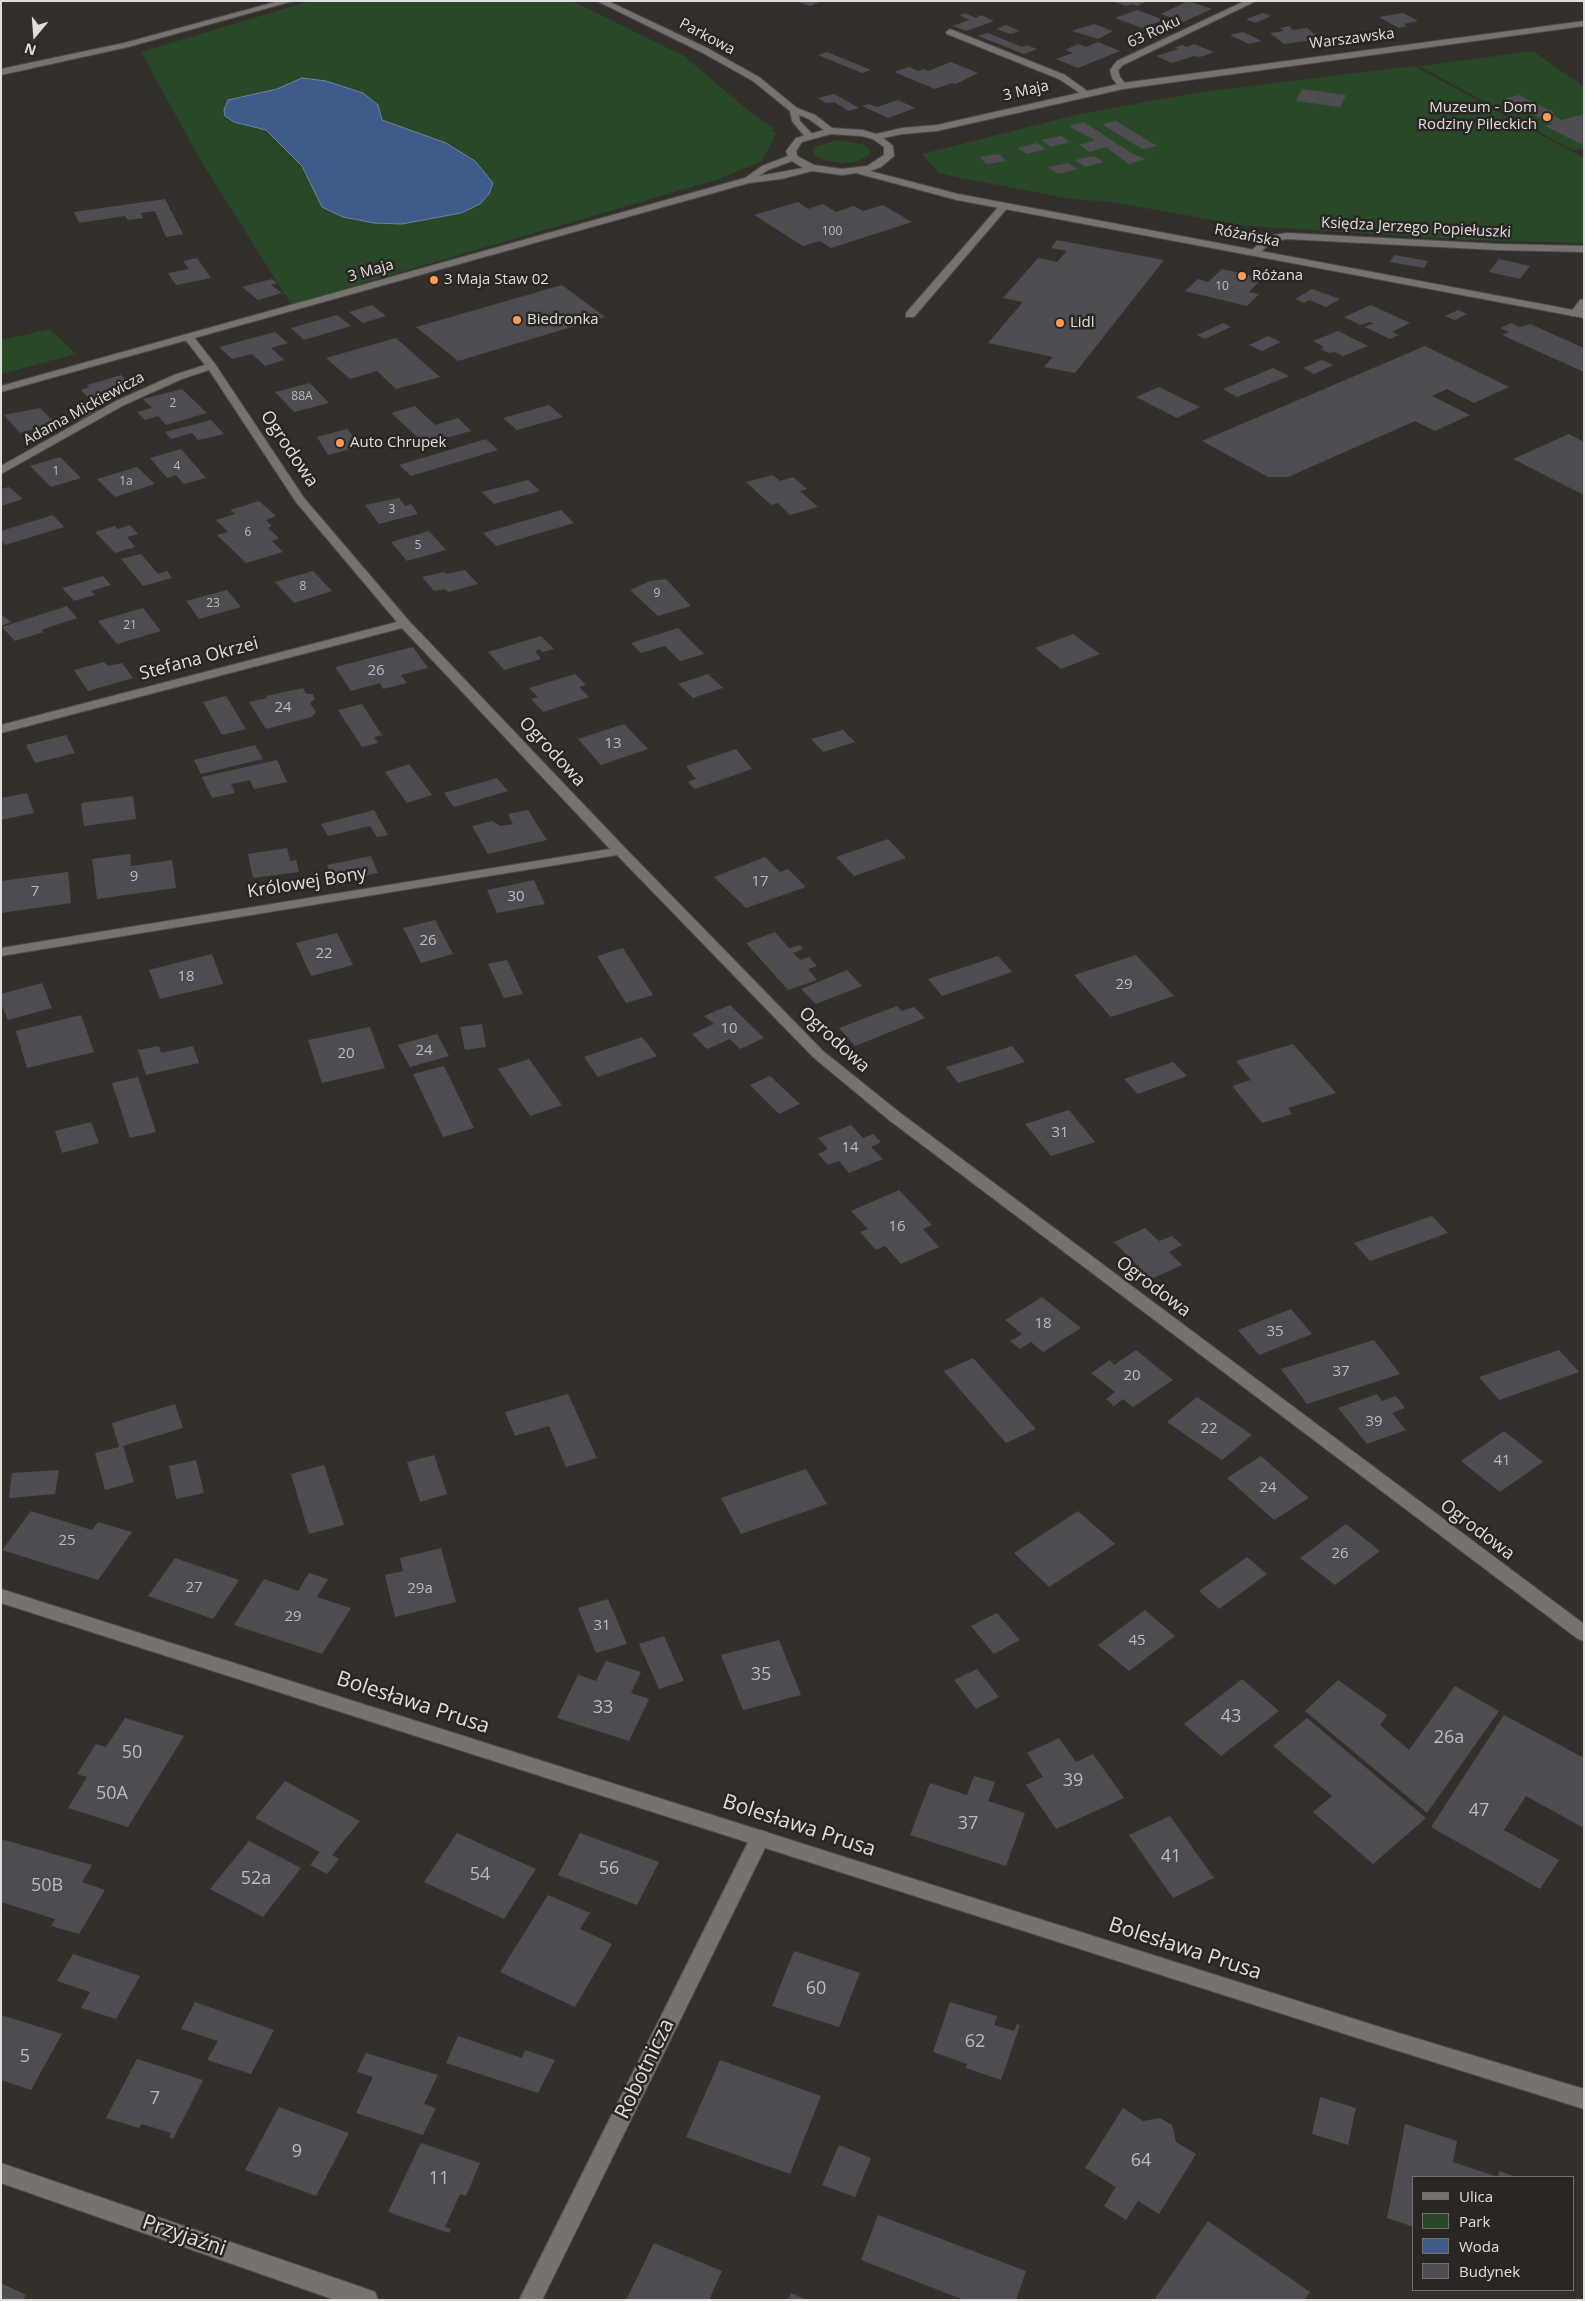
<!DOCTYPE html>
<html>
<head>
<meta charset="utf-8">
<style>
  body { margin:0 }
  #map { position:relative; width:1585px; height:2301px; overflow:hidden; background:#33302c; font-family:"Open Sans",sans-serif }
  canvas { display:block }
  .frame { position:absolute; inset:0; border:2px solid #e0dedc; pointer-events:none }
  .legend { position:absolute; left:1412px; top:2176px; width:162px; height:115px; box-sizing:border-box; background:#292623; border:1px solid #72706d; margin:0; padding:6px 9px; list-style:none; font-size:15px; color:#e0dedc }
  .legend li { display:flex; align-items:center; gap:10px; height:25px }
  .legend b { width:25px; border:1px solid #72706d }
  .north { position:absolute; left:10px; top:10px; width:50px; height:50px; -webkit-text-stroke:4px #292623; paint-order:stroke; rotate:198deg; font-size:14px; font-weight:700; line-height:20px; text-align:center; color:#e0dedc }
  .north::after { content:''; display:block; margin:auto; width:18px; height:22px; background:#e0dedc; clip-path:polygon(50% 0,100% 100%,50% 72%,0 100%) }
</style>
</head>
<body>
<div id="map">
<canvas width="1585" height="2301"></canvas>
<div class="frame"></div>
<ul class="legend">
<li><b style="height:6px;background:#76726e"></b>Ulica</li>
<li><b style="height:14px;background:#294828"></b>Park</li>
<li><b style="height:14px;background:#3e5b89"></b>Woda</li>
<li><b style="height:14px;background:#4e4c51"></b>Budynek</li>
</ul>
<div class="north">N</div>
</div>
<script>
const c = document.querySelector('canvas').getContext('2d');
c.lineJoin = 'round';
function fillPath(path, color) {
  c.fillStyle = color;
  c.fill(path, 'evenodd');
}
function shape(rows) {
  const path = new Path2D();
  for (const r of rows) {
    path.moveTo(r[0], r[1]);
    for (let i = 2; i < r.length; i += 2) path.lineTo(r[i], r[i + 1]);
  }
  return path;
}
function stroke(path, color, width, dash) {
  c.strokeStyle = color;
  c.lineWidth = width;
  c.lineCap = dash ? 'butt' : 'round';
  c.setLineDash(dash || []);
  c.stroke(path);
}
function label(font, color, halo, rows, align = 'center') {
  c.font = font + ' "Open Sans",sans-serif';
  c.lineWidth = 5;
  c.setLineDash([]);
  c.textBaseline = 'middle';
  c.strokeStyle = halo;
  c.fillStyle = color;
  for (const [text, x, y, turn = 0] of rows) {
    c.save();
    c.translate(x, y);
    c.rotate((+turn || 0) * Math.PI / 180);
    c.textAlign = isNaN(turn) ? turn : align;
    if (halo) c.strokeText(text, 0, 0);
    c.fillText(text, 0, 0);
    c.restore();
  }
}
fillPath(shape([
  [310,1,572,1,684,56,750,112,775,129,771,130,776,134,762,161,719,179,291,304,201,161,141,52],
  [1533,51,1584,87,1584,148,1572,150,1420,66],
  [1414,66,1584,158,1584,243,1469,240,1247,226,1111,202,1071,199,957,177,939,173,922,154,1080,114,1201,92],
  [836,140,862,144,869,149,869,155,856,162,843,163,822,160,814,155,813,150,815,147],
  [50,329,76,354,1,374,1,340]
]), '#294828');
const water = shape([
  [302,78,326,81,363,93,378,105,382,120,446,143,475,161,493,183,489,194,480,204,461,213,402,224,374,223,343,217,322,207,302,166,266,130,234,122,225,116,224,110,228,100,277,89,302,78]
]);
fillPath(water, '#3e5b89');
stroke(water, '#6f82a2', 1);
fillPath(shape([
  [795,1,822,1,810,6],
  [1112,1,1148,1,1137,6,1133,4,1126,6],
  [1188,1,1212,9,1183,22,1161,14],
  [1137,10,1164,20,1142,28,1115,18],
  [965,13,976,18,981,15,994,21,966,31,953,26,969,20,959,15],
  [1263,13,1271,16,1255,23,1246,19],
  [1403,13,1418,21,1404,24,1407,26,1399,28,1379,17],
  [1094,24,1113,31,1098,39,1072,31],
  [1006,25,1020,31,1010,34,996,29],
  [1289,26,1293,30,1307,28,1320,39,1284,44,1270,33,1284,31,1280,28],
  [1243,32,1262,41,1249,44,1230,35],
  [988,33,1022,47,1027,45,1037,49,1024,54,978,36],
  [1098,42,1120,51,1078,68,1056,59,1073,53,1065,50,1078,44,1086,47],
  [1194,44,1214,52,1200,57,1194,56,1172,63,1156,56,1179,49,1174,48,1182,45,1187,47],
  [827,52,871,70,862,73,818,55],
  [951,62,978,73,956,84,952,83,935,89,894,72,909,67,918,71,924,69,928,71],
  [1302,89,1346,95,1340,107,1296,101],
  [834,94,843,99,859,108,849,111,834,102,826,103,818,98],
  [1519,95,1555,113,1550,114,1562,120,1584,114,1584,143,1581,144,1545,126,1552,124,1523,109,1519,111,1513,107,1517,106,1503,99],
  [898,100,915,108,888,118,862,106,869,104,877,107],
  [1116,121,1157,146,1142,149,1102,124],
  [1084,122,1131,153,1146,159,1129,164,1106,147,1090,152,1079,145,1095,140,1068,126],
  [1061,136,1070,142,1051,147,1041,140],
  [1037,143,1046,149,1027,154,1017,148],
  [999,154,1006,161,987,164,979,157],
  [1094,156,1104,162,1085,167,1075,160],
  [1068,163,1078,169,1058,174,1048,167],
  [165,199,183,234,166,237,155,211,141,213,143,218,128,220,125,216,79,223,74,212],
  [798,202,808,209,823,204,836,212,854,206,863,211,883,205,912,222,831,248,820,241,803,246,754,215],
  [1057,240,1164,260,1075,373,1044,367,1053,357,988,343,1023,302,1003,298,1038,258,1057,262,1067,251,1051,248],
  [1394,255,1428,261,1424,268,1390,262],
  [197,258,211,278,176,285,168,273,189,269,183,261],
  [1499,259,1530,266,1520,279,1489,272],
  [1222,269,1262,278,1249,292,1259,294,1247,306,1185,291,1198,279,1208,282],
  [272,279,277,283,271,285,282,293,258,300,242,287],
  [562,285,605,317,458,361,416,327],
  [1312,289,1340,299,1326,307,1309,300,1304,303,1295,299],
  [372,305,386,316,363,323,349,312],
  [1371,305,1410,323,1392,332,1399,335,1390,339,1365,327,1374,323,1369,322,1360,325,1344,317],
  [1458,310,1467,314,1455,320,1445,316],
  [337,315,351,326,304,340,291,328],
  [1223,323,1231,327,1205,339,1197,335],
  [1511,323,1520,327,1530,324,1584,348,1584,372,1502,335,1509,332,1500,328],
  [1338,331,1368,346,1343,356,1334,352,1329,353,1321,349,1324,347,1313,341],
  [275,332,288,343,271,348,284,360,265,366,252,354,232,359,219,347],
  [1268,336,1281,342,1262,351,1249,345],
  [396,338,440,377,396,389,377,371,350,379,326,358],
  [1425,346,1509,387,1474,403,1447,389,1432,396,1470,415,1435,431,1415,421,1288,477,1268,477,1202,441],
  [1322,360,1333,365,1314,374,1303,368],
  [1273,368,1289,376,1237,397,1223,389],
  [121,375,133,387,90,399,81,390,89,387,87,385],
  [310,383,329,403,294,412,275,392],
  [1159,387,1200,407,1177,418,1136,397],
  [182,389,207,413,166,425,158,416,145,420,137,412,152,408,143,399],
  [90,405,98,410,80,420,73,414],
  [549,405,563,417,517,430,503,418],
  [415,406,435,425,458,418,471,431,425,444,391,413],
  [40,408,55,423,20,433,4,415],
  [211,420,224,434,198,440,192,433,171,439,165,432],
  [347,429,362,446,328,455,317,437],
  [1569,434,1584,442,1584,495,1513,459],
  [486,439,498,450,411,476,399,465],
  [181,449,206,478,184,484,176,475,167,478,150,458],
  [60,457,81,478,51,487,30,466],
  [137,467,155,484,115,497,97,479],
  [773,475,780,481,793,477,807,489,800,491,818,507,790,515,778,503,771,505,746,482],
  [528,480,540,491,494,504,482,492],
  [9,487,23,499,1,506,1,489],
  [399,498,405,506,411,504,418,514,379,524,365,505],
  [259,501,276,516,266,520,272,526,268,528,279,538,272,541,283,552,246,563,217,535,228,532,216,520,235,514,230,510],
  [561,510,574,523,496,546,483,533],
  [53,515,64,527,5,545,1,541,1,531],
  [130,525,138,534,127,537,135,547,115,553,95,532,115,526,118,529],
  [429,531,446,550,407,561,391,542],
  [141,554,158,574,167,571,172,578,143,586,121,559],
  [465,570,478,584,448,592,445,589,434,591,422,577,444,572,446,574],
  [313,571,332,591,294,603,275,582],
  [103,576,111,585,91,591,95,595,74,601,62,588],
  [666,579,691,606,658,616,630,590,650,581],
  [227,590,241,607,199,619,186,601],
  [67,606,77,618,41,630,44,632,15,641,2,627],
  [143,608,161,631,117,644,98,621],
  [1,614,11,622,1,626],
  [678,628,704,654,680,661,665,646,641,653,631,643],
  [1073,634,1100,654,1061,669,1035,648],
  [541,636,554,649,542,652,540,649,535,651,541,659,504,670,488,652],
  [413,647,428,668,401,675,407,683,383,689,380,683,351,691,335,667],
  [104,662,108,666,122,663,133,678,88,691,74,670],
  [575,674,586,685,579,687,589,697,543,712,531,699,538,697,529,688],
  [708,674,723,688,693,698,678,684],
  [303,688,306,694,313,694,315,699,310,703,316,712,312,717,266,729,249,702,267,698,266,696],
  [226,696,246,729,222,735,203,702],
  [362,704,382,735,374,737,378,743,362,747,338,710],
  [624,724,648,749,601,765,578,739],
  [843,730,855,742,823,752,811,739],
  [66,735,75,753,35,763,26,745],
  [255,745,263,759,201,774,194,760],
  [736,749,752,769,695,789,688,782,696,779,686,766],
  [277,760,287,782,254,789,250,780,231,784,235,793,212,798,202,777],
  [409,764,432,795,407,803,385,772],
  [497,778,508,791,454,807,444,793],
  [27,793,34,813,1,820,1,798],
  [133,796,136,819,84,826,81,803],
  [374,810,388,835,377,837,370,826,328,836,321,824],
  [528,810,547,840,488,854,472,826,492,821,501,826,513,824,508,814],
  [888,839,906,858,854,876,836,857],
  [287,848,290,861,296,860,299,872,253,878,248,854],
  [130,854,131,866,172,860,176,888,97,899,92,859],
  [371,856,378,873,334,882,327,865],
  [765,857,780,872,788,869,806,887,746,908,714,877],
  [68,872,71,903,1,913,1,881],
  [534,880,545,904,497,913,487,890],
  [435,920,453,954,421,963,403,928],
  [775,932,789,948,800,945,803,949,793,953,800,960,809,957,817,966,808,969,817,980,788,990,746,943],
  [337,933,353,965,311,976,296,943],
  [623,948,653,995,626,1003,597,956],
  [212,954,223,984,160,999,149,970],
  [1136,955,1174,996,1111,1017,1074,975],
  [998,956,1012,972,942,996,928,979],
  [507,960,523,994,504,998,488,964],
  [847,970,862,986,816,1004,801,989],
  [42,983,52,1008,8,1020,1,1004,1,994],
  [730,1005,764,1038,740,1049,730,1039,707,1049,692,1034,714,1024,704,1016],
  [897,1006,902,1011,914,1007,925,1018,855,1046,839,1028],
  [81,1015,94,1052,27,1068,16,1031],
  [482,1024,486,1047,465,1050,460,1027],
  [370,1027,385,1068,322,1083,308,1040],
  [437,1034,449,1056,410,1067,398,1045],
  [642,1037,657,1056,598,1077,584,1057],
  [1293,1044,1336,1093,1288,1108,1292,1114,1262,1123,1232,1086,1251,1080,1236,1061],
  [159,1046,161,1053,193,1046,199,1063,146,1075,138,1050],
  [1012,1046,1025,1062,958,1083,946,1067],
  [529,1059,562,1105,530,1116,498,1069],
  [1173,1062,1187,1076,1138,1094,1124,1079],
  [444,1066,474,1128,443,1137,413,1074],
  [770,1076,800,1104,779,1114,750,1085],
  [138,1077,156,1132,130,1138,112,1083],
  [1069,1110,1095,1142,1051,1156,1025,1124],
  [91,1122,99,1143,62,1153,55,1131],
  [851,1125,863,1138,873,1134,881,1142,871,1147,883,1159,849,1173,839,1161,828,1165,818,1154,828,1149,818,1138],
  [899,1190,932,1225,923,1229,939,1247,901,1264,885,1246,876,1250,860,1232,868,1229,851,1211],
  [1432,1216,1448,1233,1370,1261,1354,1243],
  [1145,1228,1159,1241,1172,1236,1182,1245,1169,1252,1182,1265,1151,1279,1114,1242],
  [1042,1297,1081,1328,1043,1352,1031,1342,1020,1349,1010,1341,1022,1334,1005,1320],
  [1291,1309,1312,1334,1259,1355,1238,1330],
  [1374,1340,1400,1374,1307,1404,1281,1369],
  [1136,1350,1173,1380,1133,1407,1123,1399,1114,1406,1106,1399,1115,1392,1091,1373,1110,1360,1114,1365],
  [1559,1350,1579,1372,1499,1400,1479,1377],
  [973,1358,1036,1429,1006,1443,944,1371],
  [568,1394,597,1458,566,1467,549,1426,515,1436,505,1412],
  [1377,1394,1382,1401,1396,1396,1405,1408,1392,1413,1406,1430,1367,1444,1338,1408],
  [1197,1397,1252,1435,1222,1460,1167,1422],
  [175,1404,183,1428,123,1446,134,1482,105,1490,95,1453,119,1447,112,1423],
  [1504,1431,1543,1462,1500,1492,1461,1461],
  [434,1455,447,1494,420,1502,407,1462],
  [1261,1456,1309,1498,1274,1520,1227,1478],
  [196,1460,204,1493,176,1499,169,1466],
  [324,1465,344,1525,309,1534,291,1474],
  [806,1469,827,1504,741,1534,721,1498],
  [59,1470,55,1494,9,1498,12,1473],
  [31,1511,92,1530,98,1522,132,1532,98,1580,2,1550],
  [1078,1511,1115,1544,1049,1587,1014,1553],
  [1346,1524,1380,1551,1335,1585,1300,1558],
  [441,1548,456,1602,395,1617,385,1575,403,1571,400,1558],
  [1247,1557,1267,1574,1219,1609,1199,1591],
  [175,1558,239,1580,213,1619,148,1596],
  [309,1573,328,1579,317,1597,351,1608,322,1654,234,1625,264,1579,298,1591],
  [608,1599,627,1644,596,1653,578,1608],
  [1145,1610,1175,1636,1129,1671,1098,1645],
  [997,1613,1020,1640,994,1654,971,1626],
  [664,1636,684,1681,659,1689,639,1644],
  [779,1640,801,1695,743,1710,721,1655],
  [606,1661,641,1672,631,1693,649,1699,629,1741,557,1718,578,1675,596,1681],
  [977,1669,999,1697,976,1709,954,1680],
  [1242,1679,1279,1711,1221,1756,1184,1724],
  [1338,1680,1387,1715,1380,1725,1409,1750,1455,1686,1499,1711,1427,1813,1305,1711],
  [1504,1715,1584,1758,1584,1828,1526,1796,1504,1830,1559,1860,1540,1889,1431,1827],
  [125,1718,184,1736,128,1827,68,1808,87,1777,77,1774,96,1744,106,1747],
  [1307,1718,1426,1818,1373,1864,1313,1812,1332,1796,1273,1746],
  [1059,1738,1076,1762,1093,1754,1124,1798,1056,1829,1026,1785,1043,1777,1027,1753],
  [974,1776,995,1782,988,1801,1025,1813,1006,1866,910,1835,930,1783,967,1795],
  [285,1781,360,1821,332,1855,339,1859,327,1874,310,1865,320,1852,255,1818],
  [1170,1816,1214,1878,1173,1898,1129,1835],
  [457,1833,536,1869,504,1919,424,1882],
  [580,1833,659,1862,637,1905,558,1875],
  [1,1839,92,1865,82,1882,105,1890,79,1934,51,1926,55,1919,1,1902],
  [249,1841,301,1868,263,1917,210,1889],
  [548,1895,590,1913,580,1929,612,1944,575,2007,500,1972],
  [794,1951,860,1973,839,2027,772,2006],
  [73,1954,140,1976,116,2019,81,2008,90,1992,57,1981],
  [195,2002,274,2030,251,2074,207,2060,218,2041,181,2029],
  [950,2002,997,2016,994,2025,1014,2031,1017,2024,1020,2025,1001,2080,966,2068,967,2064,933,2052],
  [1,2015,62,2034,31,2090,1,2080],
  [458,2036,522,2058,525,2050,555,2060,538,2093,446,2063],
  [366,2053,438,2075,424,2104,436,2108,423,2135,356,2113,373,2077,357,2072],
  [137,2059,203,2080,173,2139,169,2137,171,2133,142,2124,139,2128,106,2118],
  [720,2060,821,2096,790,2174,686,2137],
  [1320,2097,1356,2108,1348,2145,1312,2134],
  [279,2107,349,2133,316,2196,245,2170],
  [1123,2108,1143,2121,1160,2118,1172,2125,1176,2142,1196,2154,1159,2214,1138,2201,1126,2220,1104,2206,1116,2187,1085,2168],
  [1405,2124,1457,2141,1453,2162,1498,2177,1499,2171,1516,2177,1414,2177,1414,2227,1387,2218],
  [421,2143,480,2163,466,2196,460,2194,445,2227,451,2229,449,2233,388,2212],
  [839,2145,871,2158,855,2197,822,2185],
  [878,2215,1026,2271,1016,2300,964,2300,861,2260],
  [1208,2221,1310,2292,1304,2300,1154,2300],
  [654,2243,722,2271,709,2300,626,2300],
  [1,2283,26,2295,23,2300,1,2300],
  [791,2293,807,2300,788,2300]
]), '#4e4c51');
const lane = shape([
  [1001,204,1009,206,914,317,906,317,906,313,1001,204],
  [1584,299,1584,309,1579,316,1571,316,1571,312,1580,300,1584,299]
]);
const street = shape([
  [279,1,293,1,128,47,1,75,1,69,124,43,279,1],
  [597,1,608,1,707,48,759,77,797,108,815,115,836,131,828,133,809,119,799,115,800,121,814,136,806,138,792,121,790,111,753,81,701,52,597,1],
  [1245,1,1256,1,1123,65,1118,70,1120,77,1127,86,1126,88,1120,88,1112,78,1110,70,1117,61,1245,1],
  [950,29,1065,75,1090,93,1083,95,1059,79,947,34,946,32,950,29],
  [1287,233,1498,244,1584,246,1584,252,1498,250,1287,239,1273,241,1257,255,1249,253,1267,236,1287,233],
  [189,335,193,336,215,364,304,498,409,621,625,848,823,1051,899,1112,1584,1624,1584,1641,1578,1639,889,1120,813,1057,617,855,1,956,1,948,610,849,402,628,1,733,1,725,397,622,296,502,209,370,182,379,124,405,1,474,1,466,116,401,174,375,205,365,184,338,189,335],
  [760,1830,767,1832,770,1838,542,2300,519,2300,753,1832,760,1830],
  [1,2163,367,2289,375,2292,378,2300,335,2300,1,2183,1,2163]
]);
const secondary = shape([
  [1584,21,1584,26,1123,89,937,131,902,134,883,138,893,146,894,156,881,167,870,171,958,194,1584,312,1584,318,957,200,856,173,842,175,812,171,781,179,749,183,1,392,1,386,745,178,762,166,788,156,786,151,796,138,831,128,863,130,876,134,902,128,937,125,1123,83,1584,21],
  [831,134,862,136,873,139,884,147,884,155,867,166,842,169,814,165,797,156,796,151,802,142,831,134],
  [792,161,803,168,759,176,768,170,792,161],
  [1,1589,1389,2030,1584,2089,1584,2109,1389,2048,1,1603,1,1589]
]);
stroke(lane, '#4e4b49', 2);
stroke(street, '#4e4b49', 2);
stroke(secondary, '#4e4b49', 2);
fillPath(lane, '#76726e');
fillPath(street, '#76726e');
fillPath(secondary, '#76726e');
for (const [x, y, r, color] of [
  [1547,117,5,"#fe9c57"],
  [1242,276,5,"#fe9c57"],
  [434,280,5,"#fe9c57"],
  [517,320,5,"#fe9c57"],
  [1060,323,5,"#fe9c57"],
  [340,443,5,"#fe9c57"]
]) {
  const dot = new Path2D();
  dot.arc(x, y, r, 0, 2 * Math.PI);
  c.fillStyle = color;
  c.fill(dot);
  stroke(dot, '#292623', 2);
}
label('12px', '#bcbab9', null, [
  ["100",832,232],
  ["10",1222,287],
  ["88A",302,397],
  ["2",173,404],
  ["4",177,467],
  ["1",56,472],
  ["1a",126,482],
  ["3",392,510],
  ["6",248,533],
  ["5",418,546],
  ["8",303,587],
  ["9",657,594],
  ["23",213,604],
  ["21",130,626]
]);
label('15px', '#e0dedc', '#292623', [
  ["63 Roku",1154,32,-25],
  ["Parkowa",707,37,28],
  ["Warszawska",1352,39,-7],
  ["3 Maja",1026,91,-13],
  ["Księdza Jerzego Popiełuszki",1416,228,3],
  ["Różańska",1247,236,11],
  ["3 Maja",371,271,-16],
  ["Adama Mickiewicza",84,409,-29]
]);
label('15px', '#e0dedc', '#292623', [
  ["Muzeum - Dom",1537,108,"right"],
  ["Rodziny Pileckich",1537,125,"right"],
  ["Różana",1252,276],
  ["3 Maja Staw 02",444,280],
  ["Biedronka",527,320],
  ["Lidl",1070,323],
  ["Auto Chrupek",350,443]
], 'left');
label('15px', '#bcbab9', null, [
  ["26",376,671],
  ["24",283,708],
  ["13",613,744],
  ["9",134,877],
  ["17",760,882],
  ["7",35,892],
  ["30",516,897],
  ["26",428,941],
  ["22",324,954],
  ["18",186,977],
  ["29",1124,985],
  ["10",729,1029],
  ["24",424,1051],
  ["20",346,1054],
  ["31",1060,1133],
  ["14",850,1148],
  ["16",897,1227],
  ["18",1043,1324],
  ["35",1275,1332],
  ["37",1341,1372],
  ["20",1132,1376],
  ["39",1374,1422],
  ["22",1209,1429],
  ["41",1502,1461],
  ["24",1268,1488],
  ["25",67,1541],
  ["26",1340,1554],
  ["27",194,1588],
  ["29a",420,1589],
  ["29",293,1617],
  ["31",602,1626],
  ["45",1137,1641]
]);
label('18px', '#e0dedc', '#292623', [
  ["Ogrodowa",289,449,56],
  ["Stefana Okrzei",199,659,-15],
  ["Ogrodowa",552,752,47],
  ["Królowej Bony",307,883,-9],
  ["Ogrodowa",834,1040,42],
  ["Ogrodowa",1153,1287,37],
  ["Ogrodowa",1477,1530,37]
]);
label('18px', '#bcbab9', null, [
  ["35",761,1675],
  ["33",603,1708],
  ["43",1231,1717],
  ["26a",1449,1738],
  ["50",132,1753],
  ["39",1073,1781],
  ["50A",112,1794],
  ["47",1479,1811],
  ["37",968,1824],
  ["41",1171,1857],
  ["56",609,1869],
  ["54",480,1875],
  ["52a",256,1879],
  ["50B",47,1886],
  ["60",816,1989],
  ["62",975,2042],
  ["5",25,2057],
  ["7",155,2099],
  ["9",297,2152],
  ["64",1141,2161],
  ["11",439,2179]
]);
label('21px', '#e0dedc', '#292623', [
  ["Bolesława Prusa",413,1703,18],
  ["Bolesława Prusa",799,1826,18],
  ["Bolesława Prusa",1185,1949,18],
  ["Robotnicza",645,2069,-64],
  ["Przyjaźni",184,2236,19]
]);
</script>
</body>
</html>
